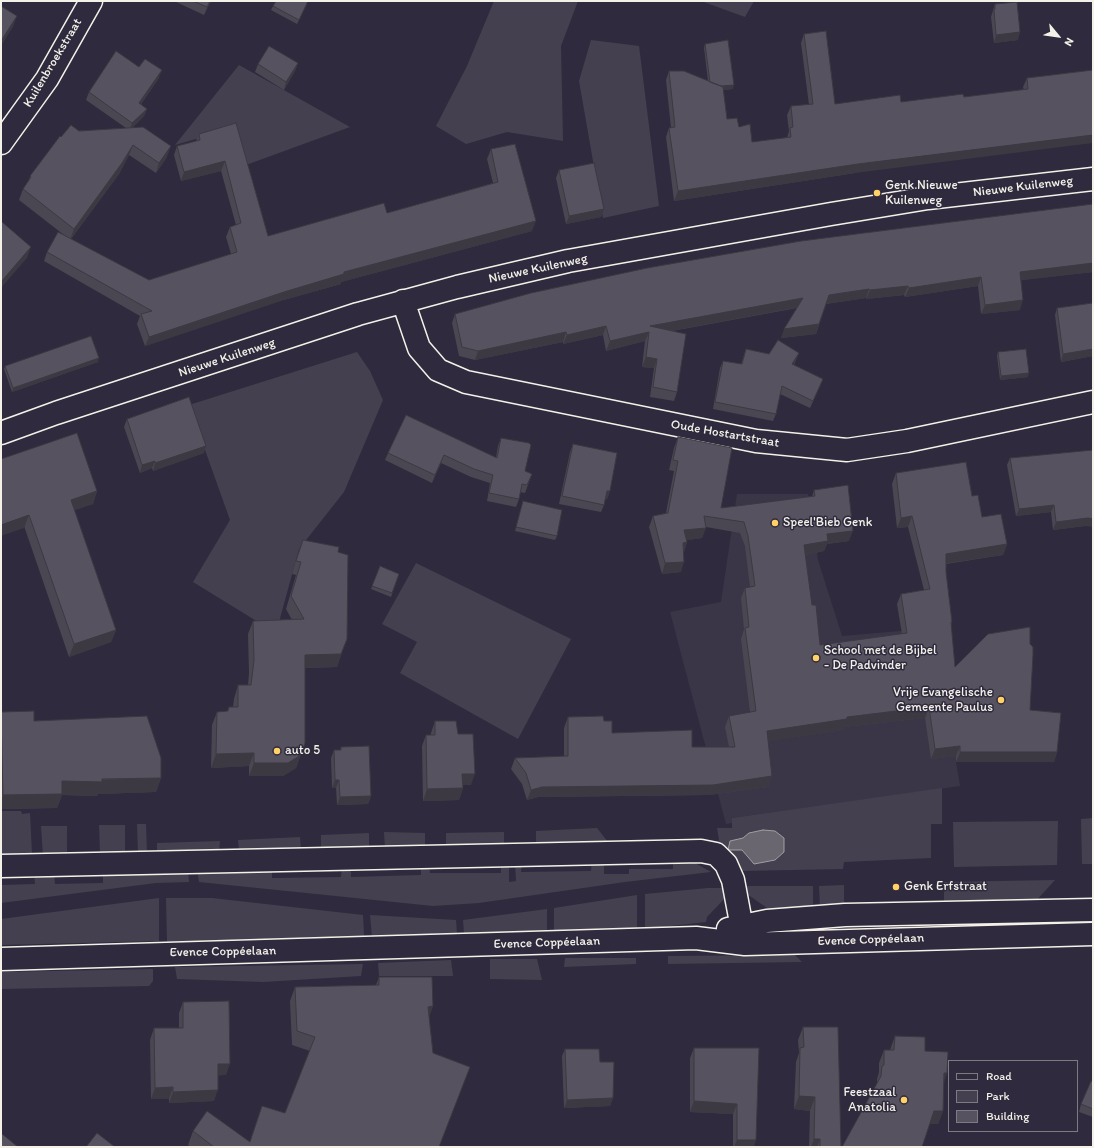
<!DOCTYPE html>
<html>
<head>
<meta charset="utf-8">
<style>
  body { margin:0 }
  #map { position:relative; width:1094px; height:1148px; overflow:hidden; background:#2f2a3d; font-family:Itim,sans-serif }
  canvas { display:block }
  .frame { position:absolute; inset:0; border:2px solid #f4f1e8; pointer-events:none }
  .legend { position:absolute; left:948px; top:1060px; width:130px; height:72px; box-sizing:border-box; background:#2f2a3d; border:1px solid #7e7a81; margin:0; padding:5px 7px; list-style:none; font-size:12px; color:#f4f1e8 }
  .legend li { display:flex; align-items:center; gap:8px; height:20px }
  .legend b { width:20px; border:1px solid #7e7a81 }
  .north { position:absolute; left:1038px; top:16px; width:40px; height:40px; -webkit-text-stroke:3px #2f2a3d; paint-order:stroke; rotate:119deg; font-size:11px; font-weight:700; line-height:16px; text-align:center; color:#f4f1e8 }
  .north::after { content:''; display:block; margin:auto; width:14px; height:18px; background:#f4f1e8; clip-path:polygon(50% 0,100% 100%,50% 72%,0 100%) }
</style>
</head>
<body>
<div id="map">
<canvas width="1094" height="1148"></canvas>
<div class="frame"></div>
<ul class="legend">
<li><b style="height:5px;background:#2f2a3d"></b>Road</li>
<li><b style="height:11px;background:#454050"></b>Park</li>
<li><b style="height:11px;background:#56525f"></b>Building</li>
</ul>
<div class="north">N</div>
</div>
<script>
const c = document.querySelector('canvas').getContext('2d');
c.lineJoin = 'round';
function fillPath(path, color) {
  c.fillStyle = color;
  c.fill(path, 'evenodd');
}
function shape(rows) {
  const path = new Path2D();
  for (const r of rows) {
    path.moveTo(r[0], r[1]);
    for (let i = 2; i < r.length; i += 2) path.lineTo(r[i], r[i + 1]);
  }
  return path;
}
function stroke(path, color, width, dash) {
  c.strokeStyle = color;
  c.lineWidth = width;
  c.lineCap = dash ? 'butt' : 'round';
  c.setLineDash(dash || []);
  c.stroke(path);
}
function label(font, color, halo, rows, align = 'center') {
  c.font = font + ' Itim,sans-serif';
  c.lineWidth = 3;
  c.setLineDash([]);
  c.textBaseline = 'middle';
  c.strokeStyle = halo;
  c.fillStyle = color;
  for (const [text, x, y, turn = 0] of rows) {
    c.save();
    c.translate(x, y);
    c.rotate((+turn || 0) * Math.PI / 180);
    c.textAlign = isNaN(turn) ? turn : align;
    if (halo) c.strokeText(text, 0, 0);
    c.fillText(text, 0, 0);
    c.restore();
  }
}
fillPath(shape([
  [737,494,808,494,818,560,842,636,947,627,956,738,956,762,960,786,732,818,732,823,726,824,670,612,721,602]
]), '#3b3647');
fillPath(shape([
  [494,1,578,1,561,46,563,141,507,132,466,144,436,126,467,66],
  [701,1,754,1,745,17],
  [591,40,639,46,659,206,603,218,579,81],
  [239,65,350,127,246,165,234,128,175,145],
  [357,352,370,371,383,400,344,492,299,549,276,633,193,582,230,520,189,405],
  [416,563,571,639,518,739,400,673,417,642,382,624],
  [942,788,942,824,931,824,931,858,844,862,843,869,740,871,720,846,717,828,732,828,732,818],
  [1,811,21,811,22,814,30,813,32,854,1,856],
  [1093,818,1093,864,1082,864,1081,819],
  [1058,821,1057,865,954,867,953,822],
  [137,824,146,824,147,854,138,854],
  [99,825,125,825,125,854,100,854],
  [41,826,67,826,67,855,43,856],
  [597,828,608,842,536,844,536,831],
  [384,832,425,833,425,847,385,848],
  [504,832,504,845,446,847,446,833],
  [369,833,369,848,321,849,321,835],
  [300,837,301,849,239,851,238,840],
  [220,841,219,852,157,853,157,843],
  [673,859,694,859,695,863,711,872,625,882,479,903,433,906,199,882,197,869,272,869,272,878,341,877,342,866,351,866,351,877,421,875,421,864,429,864,430,873,501,873,501,862,509,862,509,882,516,881,515,863,522,862,521,872,591,871,592,860,604,860,604,874,629,874,629,869,673,869],
  [188,870,189,882,156,883,1,903,1,885,35,884,34,873,54,874,55,884,103,883,103,872],
  [1055,880,1034,903,944,906,944,882],
  [844,885,844,906,820,908,819,886],
  [745,886,813,886,813,909,770,910,744,892],
  [708,888,727,888,727,896,707,917,706,922,645,929,645,894],
  [637,895,637,928,554,932,554,908],
  [159,898,159,941,1,945,1,919],
  [166,898,212,898,363,915,364,936,167,942],
  [547,909,547,932,464,934,463,920],
  [370,915,456,920,457,934,372,937],
  [795,955,802,962,668,964,668,956],
  [565,958,636,958,636,964,564,967],
  [490,959,537,959,542,980,490,979],
  [451,960,453,976,379,976,378,963],
  [363,964,361,976,263,982,177,979,175,967],
  [153,969,153,981,149,986,1,989,1,972]
]), '#454050');
const water = shape([
  [763,830,775,831,784,838,784,852,775,860,754,864,742,850,728,850,730,841,743,838,749,833,763,830]
]);
fillPath(water, '#6a6670');
stroke(water, '#a19ea0', 1);
const minor = shape([
  [1,143,47,79,91,1],
  [403,301,419,348,438,370,466,382,756,441,847,450,907,441,1093,402],
  [1,433,56,413,358,314,457,287,568,261,831,214,928,198,1093,179],
  [1,866,701,851,716,854,726,864,733,880,745,944],
  [728,929,767,921,845,915,1093,910],
  [1,959,696,938,745,944,1093,934]
]);
stroke(minor, '#f4f1e8', 25);
stroke(minor, '#2f2a3d', 22);
fillPath(shape([
  [174,1,211,1,204,15],
  [307,4,297,24,271,10,273,6],
  [995,4,1018,40,994,43,991,17],
  [804,34,835,104,901,102,964,97,1024,90,1023,87,1027,78,1093,70,855,173,674,201,666,137,669,128,671,128,666,80,669,71,708,81,704,48,705,44,733,89,723,90,727,119,739,127,752,142,787,138,789,131,787,115,791,106,809,105,801,43],
  [298,63,295,71,284,90,255,72,258,64],
  [139,67,159,78,141,104,147,109,144,116,132,128,167,157,156,173,129,155,119,174,71,239,149,280,231,254,226,237,230,227,236,225,221,171,181,181,174,155,177,146,196,141,199,134,236,123,268,236,387,213,493,183,487,159,491,149,532,231,341,282,341,284,280,301,145,346,137,324,140,316,44,261,47,252,64,235,19,200,23,189,28,183,30,176,61,137,79,131,126,128,86,100,89,92],
  [559,170,604,209,601,217,566,224,556,178],
  [1093,204,1093,272,1021,280,1020,310,981,314,978,286,905,297,904,295,866,299,866,298,826,304,816,334,781,338,797,308,672,331,677,392,674,401,650,397,654,368,642,367,645,341,606,351,603,335,563,344,563,342,475,360,459,356,452,323,455,314],
  [1093,303,1093,356,1061,362,1055,315,1057,308],
  [746,349,769,354,799,353,796,360,794,365,823,379,820,386,810,408,780,394,776,414,773,421,713,409,720,368,723,361,741,364],
  [998,352,1028,377,1000,380,997,356],
  [98,362,12,392,4,369,5,366],
  [127,419,204,453,153,471,152,468,140,473,124,427],
  [678,437,721,508,812,497,814,490,849,541,827,544,824,551,805,555,812,605,820,645,902,634,897,604,901,594,924,590,908,527,897,528,892,484,896,473,972,496,982,517,1007,544,1003,555,946,564,946,572,952,622,951,626,955,667,1030,710,1057,752,1054,762,956,762,956,756,931,759,925,718,844,727,843,730,768,741,772,776,768,787,709,795,538,797,527,800,522,784,511,769,515,758,564,756,564,728,568,717,604,721,612,733,692,747,729,747,725,727,729,716,750,712,741,639,744,629,741,598,745,588,750,587,745,546,740,533,706,527,702,538,687,540,687,542,684,552,681,572,662,574,649,527,653,516,666,513,674,471,669,470,674,448],
  [501,438,525,471,532,474,525,493,520,492,519,499,516,507,487,501,490,483,471,477,441,463,432,483,385,460,388,453,496,457,498,446],
  [573,444,610,491,607,499,605,499,604,505,601,512,559,504,570,452],
  [1010,458,1085,526,1053,530,1051,512,1016,516,1007,465],
  [1,459,97,491,93,504,74,510,116,630,111,642,69,657],
  [523,501,557,536,555,540,515,531],
  [303,540,338,552,342,652,337,667,305,668,305,743,296,768,283,776,249,776,249,766,211,768,212,725,217,712,227,711,229,707,233,707,234,699,238,685,248,685,249,673,248,634,253,621,292,620,286,609,296,575,292,574,298,553],
  [380,566,399,574,391,597,371,589],
  [1,712,34,721,161,778,156,792,98,794,97,796,62,795,57,808,1,809],
  [435,721,458,734,471,785,463,785,463,788,459,800,423,801,422,746,426,735,431,735,431,733],
  [341,747,371,796,368,804,337,805,336,788,332,788,331,758,334,750,340,750],
  [379,977,433,1006,429,1017,439,1147,191,1147,188,1145,193,1131,250,1141,262,1106,285,1113,310,1051,292,1045,290,1001,295,987,376,985],
  [183,1002,226,1075,218,1075,214,1101,169,1103,169,1099,151,1099,150,1040,154,1028,179,1028,179,1013],
  [803,1027,841,1147,809,1147,810,1111,794,1109,796,1062,799,1053,798,1040],
  [895,1036,925,1051,944,1083,943,1111,938,1124,930,1124,877,1084,877,1079,879,1072,879,1063,884,1050,890,1050],
  [694,1048,759,1048,754,1147,733,1147,733,1114,690,1112,690,1058],
  [565,1049,600,1062,613,1098,610,1106,564,1108,562,1056],
  [1093,1082,1093,1117,1079,1112,1081,1104]
]), '#4a4752');
fillPath(shape([
  [210,1,211,1,204,15,207,7],
  [17,16,13,27,1,46,1,41],
  [1020,32,1018,40,994,43,996,35],
  [298,63,295,71,284,90,286,82],
  [162,70,159,78,136,110,139,103],
  [734,85,733,89,709,91,711,88],
  [147,109,144,116,129,131,132,123],
  [1093,135,1093,143,855,173,674,201,678,191,858,164],
  [133,145,129,155,119,174,70,240,74,229],
  [171,146,167,157,156,173,159,163],
  [225,161,221,171,181,181,184,172],
  [604,209,601,217,566,224,569,216],
  [536,221,532,231,341,282,341,284,280,301,145,346,149,337,344,272],
  [31,247,27,258,1,288,1,282],
  [1093,263,1093,272,1016,281,1020,272],
  [981,277,978,286,905,297,909,288],
  [908,286,904,295,866,299,870,290],
  [869,289,866,298,825,304,829,295],
  [803,298,800,307,649,335,649,332,645,341,606,351,610,341,650,326],
  [1023,300,1020,310,981,314,985,305],
  [819,324,816,334,781,338,784,329],
  [606,326,603,335,563,344,567,335],
  [566,332,563,342,475,360,478,351],
  [1093,349,1093,356,1061,362,1063,354],
  [799,353,796,360,790,372,792,364],
  [646,357,657,359,654,368,642,367],
  [99,358,98,362,12,392,13,388],
  [1029,373,1028,377,1000,380,1001,376],
  [206,446,204,453,153,471,155,463],
  [444,455,441,463,432,483,435,475],
  [155,461,152,468,140,473,142,465],
  [97,491,93,504,67,513,71,500],
  [607,491,610,491,607,499,604,498],
  [1054,505,1051,512,1016,516,1019,509],
  [29,515,24,528,1,536,1,525],
  [912,516,908,527,897,528,901,518],
  [1088,518,1093,519,1093,527,1085,526,1053,530,1056,522],
  [706,528,702,538,681,541,684,530],
  [853,531,849,541,827,544,824,551,800,556,804,545,827,534],
  [687,542,684,552,683,543],
  [1007,544,1003,555,942,564,946,554],
  [684,562,681,572,662,574,665,563],
  [116,630,111,642,69,657,74,644],
  [347,639,337,667,300,668,305,655],
  [929,707,925,718,844,727,843,730,764,742,767,731,847,717],
  [305,743,296,768,283,776,249,776,254,763],
  [960,746,956,756,931,759,935,749],
  [960,752,1057,752,1054,762,956,762],
  [254,753,249,766,211,768,216,754],
  [462,774,475,774,471,785,458,785],
  [772,776,768,787,709,795,538,797,527,800,531,790,542,787],
  [161,778,156,792,98,794,97,796,62,795,57,808,1,809,1,800,3,795,62,781],
  [335,780,339,780,336,788,332,788],
  [463,788,459,800,423,801,427,789],
  [371,796,368,804,337,805,340,797],
  [433,1006,428,1020,428,1007],
  [218,1064,230,1064,226,1075,213,1076],
  [944,1073,947,1073,943,1086],
  [173,1087,169,1099,151,1099,155,1088],
  [218,1090,214,1101,169,1103,173,1092],
  [799,1096,815,1097,810,1111,794,1109],
  [613,1098,610,1106,564,1108,567,1100],
  [694,1101,737,1104,733,1114,690,1112],
  [934,1111,943,1111,938,1124,929,1124],
  [814,1139,820,1139,817,1147,811,1147],
  [737,1140,756,1140,754,1147,734,1147]
]), '#3c3942');
const building = shape([
  [193,1,210,1,207,7,193,1],
  [276,1,308,1,299,20,273,6,276,1],
  [1017,2,1020,32,996,35,994,10,995,9,995,4,1017,2],
  [1,6,17,16,1,41,1,6],
  [826,31,835,104,900,95,901,102,963,94,964,97,1028,89,1027,78,1093,70,1093,135,858,164,678,191,669,128,675,127,669,71,684,71,723,87,727,119,737,118,739,127,750,124,752,142,791,137,790,128,793,127,791,106,813,104,804,34,826,31],
  [728,40,734,85,721,86,710,82,705,44,728,40],
  [269,46,298,63,286,82,258,64,269,46],
  [116,51,139,67,145,59,162,70,139,103,147,109,132,123,89,92,116,51],
  [236,123,268,236,384,203,387,213,498,182,491,149,515,144,536,221,344,272,344,274,284,292,149,337,141,314,152,311,47,252,58,232,149,280,237,252,230,227,241,223,225,161,184,172,177,146,200,140,199,134,236,123],
  [71,125,79,131,143,127,171,146,159,163,133,145,122,163,74,229,23,189,31,177,30,176,60,136,61,137,71,125],
  [594,163,604,209,569,216,559,170,594,163],
  [1093,204,1093,263,1020,272,1023,300,985,305,981,277,909,288,908,286,870,290,869,289,829,295,819,324,784,329,803,298,650,326,686,334,677,392,653,387,657,359,646,357,649,332,610,341,606,326,567,335,566,332,478,351,462,347,455,314,531,293,647,268,801,241,1093,204],
  [1,221,31,247,1,282,1,221],
  [1093,303,1093,349,1063,354,1057,308,1093,303],
  [91,336,99,358,13,388,5,366,91,336],
  [778,340,799,353,792,364,823,379,813,401,782,386,776,414,715,402,723,361,742,364,746,349,769,354,778,340],
  [1026,349,1029,373,1001,376,998,352,1026,349],
  [189,397,206,446,155,463,155,461,142,465,127,419,189,397],
  [406,415,497,458,501,438,529,443,531,445,525,471,532,474,527,485,522,484,519,499,489,493,493,475,474,469,444,455,435,475,388,453,406,415],
  [77,433,97,491,71,500,116,630,74,644,29,515,1,525,1,459,77,433],
  [678,437,732,448,721,508,815,496,814,490,848,485,853,531,827,534,828,541,804,545,812,605,816,605,820,645,907,633,901,594,930,589,912,516,901,518,896,473,966,462,972,496,978,495,982,517,1001,514,1007,544,946,554,946,572,952,622,951,622,955,667,988,634,1030,627,1030,644,1033,647,1033,655,1030,710,1061,713,1057,752,960,752,960,746,935,749,929,707,847,717,847,719,767,731,772,776,713,785,542,787,531,790,526,773,515,758,568,756,568,717,603,716,604,721,612,721,612,733,692,730,692,747,735,747,729,716,756,711,745,628,749,627,745,588,755,586,748,536,744,522,704,516,706,528,684,530,687,542,683,543,684,562,665,563,653,516,668,513,678,461,673,460,678,437],
  [573,444,617,453,610,491,607,491,604,505,562,496,573,444],
  [1093,450,1093,519,1088,518,1056,522,1054,505,1019,509,1010,458,1093,450],
  [523,501,562,510,557,536,516,527,523,501],
  [303,540,339,547,338,552,348,555,347,639,341,654,305,655,305,743,301,755,288,763,254,763,254,753,216,754,217,712,228,711,229,707,238,707,238,685,251,685,254,660,253,621,304,619,291,596,301,562,296,561,303,540],
  [380,566,399,574,392,593,372,586,380,566],
  [34,711,34,721,147,716,161,758,161,778,102,779,102,782,62,781,62,794,3,795,1,712,34,711],
  [435,721,456,721,458,734,473,734,475,774,462,774,463,788,427,789,426,735,435,735,435,721],
  [369,746,371,796,340,797,339,780,335,780,334,750,341,750,341,747,369,746],
  [379,977,432,977,433,1006,428,1007,433,1053,470,1067,439,1147,214,1147,193,1131,207,1111,250,1142,262,1106,285,1113,315,1037,297,1031,295,987,379,985,379,977],
  [229,1001,230,1064,218,1064,218,1090,173,1092,173,1087,155,1088,154,1028,183,1028,183,1002,229,1001],
  [803,1027,838,1027,841,1147,820,1147,820,1139,814,1139,815,1097,799,1096,800,1048,804,1047,803,1027],
  [895,1036,925,1037,925,1051,948,1052,947,1073,944,1073,943,1111,934,1111,922,1147,842,1147,881,1076,882,1066,884,1065,884,1050,894,1050,895,1036],
  [694,1048,759,1048,756,1140,737,1140,737,1104,694,1101,694,1048],
  [565,1049,599,1049,600,1062,614,1062,613,1098,567,1100,565,1049],
  [1091,1081,1093,1082,1093,1109,1081,1104,1091,1081],
  [1,1133,18,1147,1,1147,1,1133],
  [97,1133,115,1147,86,1147,97,1133]
]);
fillPath(building, '#56525f');
stroke(building, '#3c3942', 1);
for (const [x, y, r, color] of [
  [877,193,4,"#ffd166"],
  [775,523,4,"#ffd166"],
  [816,658,4,"#ffd166"],
  [1001,700,4,"#ffd166"],
  [277,751,4,"#ffd166"],
  [896,887,4,"#ffd166"],
  [904,1100,4,"#ffd166"]
]) {
  const dot = new Path2D();
  dot.arc(x, y, r, 0, 2 * Math.PI);
  c.fillStyle = color;
  c.fill(dot);
  stroke(dot, '#2f2a3d', 1.5);
}
label('13px', '#f4f1e8', '#2f2a3d', [
  ["Kuilenbroekstraat",53,63,-59],
  ["Nieuwe Kuilenweg",1023,187,-7],
  ["Nieuwe Kuilenweg",538,269,-12],
  ["Nieuwe Kuilenweg",227,358,-18],
  ["Oude Hostartstraat",725,434,10],
  ["Evence Coppéelaan",871,940,-2],
  ["Evence Coppéelaan",547,943,-2],
  ["Evence Coppéelaan",223,952,-1]
]);
label('13px', '#f4f1e8', '#2f2a3d', [
  ["Genk Nieuwe",885,186],
  ["Kuilenweg",885,201],
  ["Speel'Bieb Genk",783,523],
  ["School met de Bijbel",824,651],
  ["- De Padvinder",824,666],
  ["Vrije Evangelische",993,693,"right"],
  ["Gemeente Paulus",993,708,"right"],
  ["auto 5",285,751],
  ["Genk Erfstraat",904,887],
  ["Feestzaal",896,1093,"right"],
  ["Anatolia",896,1108,"right"]
], 'left');
</script>
</body>
</html>
